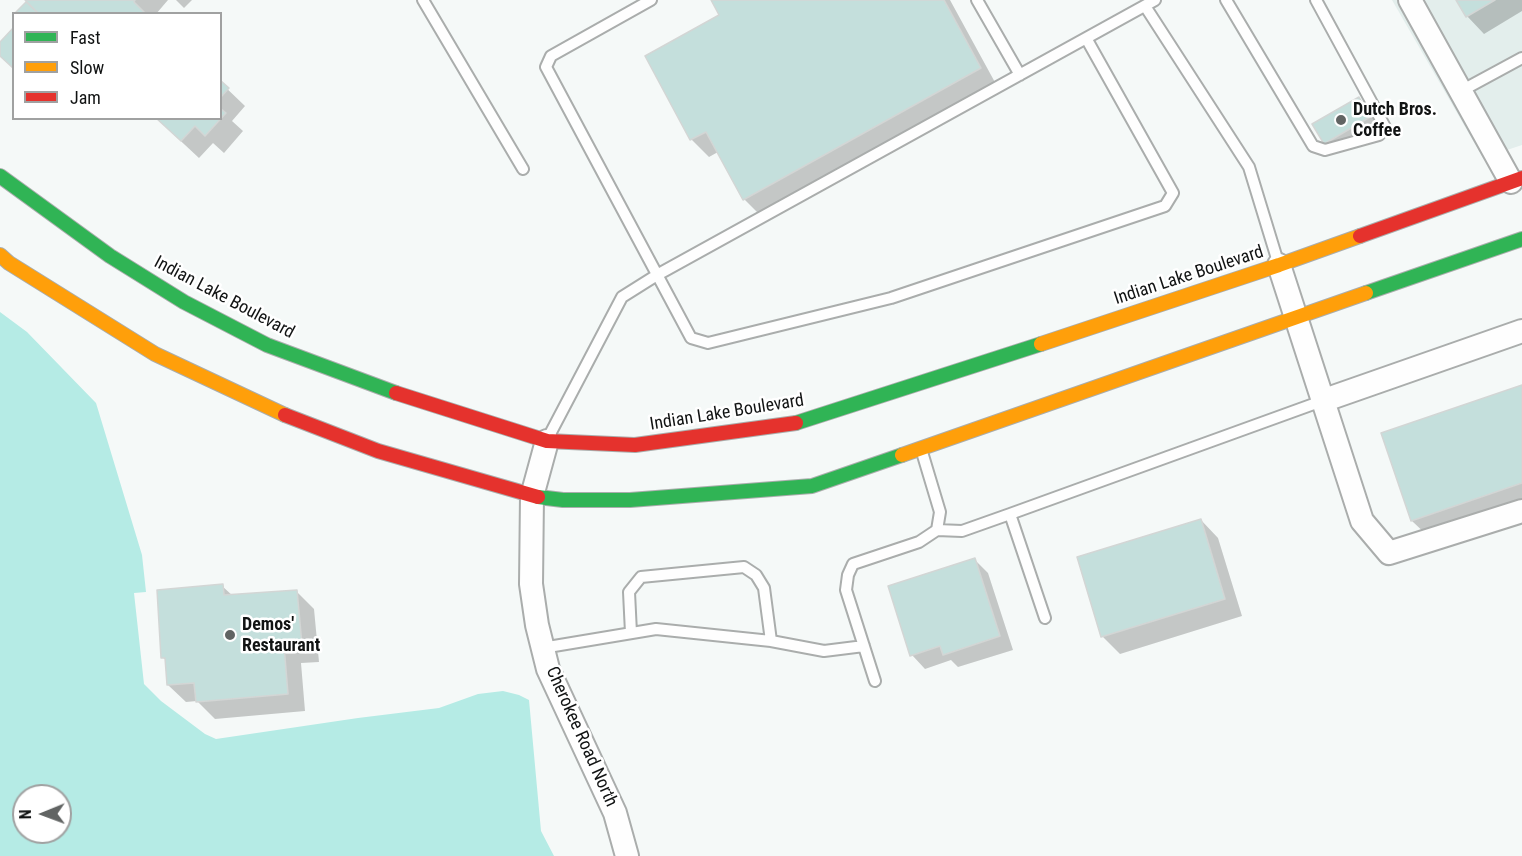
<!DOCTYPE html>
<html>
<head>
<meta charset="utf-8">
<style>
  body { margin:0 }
  #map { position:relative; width:1522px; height:856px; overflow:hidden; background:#f5f9f8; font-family:"Roboto Condensed",sans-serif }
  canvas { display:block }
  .legend { position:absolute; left:12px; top:12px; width:210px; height:108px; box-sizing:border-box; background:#fff; border:2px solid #a0a1a1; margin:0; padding:8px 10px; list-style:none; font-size:18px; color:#111313 }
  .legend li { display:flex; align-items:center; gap:12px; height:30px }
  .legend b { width:30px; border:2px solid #a0a1a1 }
  .north { position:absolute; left:12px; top:784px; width:60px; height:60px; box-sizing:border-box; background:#fff; border:2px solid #a0a1a1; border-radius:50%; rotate:269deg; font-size:16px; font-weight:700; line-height:24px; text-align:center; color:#111313 }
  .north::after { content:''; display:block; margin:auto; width:21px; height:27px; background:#616463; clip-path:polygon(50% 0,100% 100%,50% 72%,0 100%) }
</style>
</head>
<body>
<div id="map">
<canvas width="1522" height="856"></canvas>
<ul class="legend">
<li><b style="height:8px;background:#30b455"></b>Fast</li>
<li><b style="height:8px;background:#ff9f0a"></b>Slow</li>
<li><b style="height:8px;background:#e5322d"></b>Jam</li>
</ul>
<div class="north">N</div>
</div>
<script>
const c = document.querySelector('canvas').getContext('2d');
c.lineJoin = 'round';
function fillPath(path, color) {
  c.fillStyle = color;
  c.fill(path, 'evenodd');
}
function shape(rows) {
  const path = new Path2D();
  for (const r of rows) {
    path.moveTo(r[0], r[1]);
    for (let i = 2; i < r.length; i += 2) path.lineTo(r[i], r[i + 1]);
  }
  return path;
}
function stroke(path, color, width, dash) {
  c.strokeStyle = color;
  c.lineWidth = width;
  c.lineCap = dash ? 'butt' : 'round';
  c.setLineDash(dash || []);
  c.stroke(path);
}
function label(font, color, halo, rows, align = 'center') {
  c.font = font + ' "Roboto Condensed",sans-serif';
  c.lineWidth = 5;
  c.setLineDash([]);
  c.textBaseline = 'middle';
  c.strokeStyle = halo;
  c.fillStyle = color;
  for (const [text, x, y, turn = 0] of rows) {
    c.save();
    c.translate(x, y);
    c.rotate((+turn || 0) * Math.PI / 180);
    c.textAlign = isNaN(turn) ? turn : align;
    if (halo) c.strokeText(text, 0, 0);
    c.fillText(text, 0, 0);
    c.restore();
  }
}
fillPath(shape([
  [1392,0,1522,0,1522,145,1483,158]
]), '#e3eeec');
fillPath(shape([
  [0,312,27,332,96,403,142,555,146,592,134,593,144,684,161,701,205,734,216,739,358,718,439,708,478,694,503,691,519,695,529,700,541,831,554,856,0,856],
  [24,796,60,796,60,832,24,832]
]), '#b5ebe5');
fillPath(shape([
  [25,0,168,0,156,14,20,14,19,12,28,2],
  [176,0,192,0,184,8],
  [713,0,950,0,997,86,761,216,744,199,718,152,709,157,691,139,647,57,722,16],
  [1457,0,1522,0,1522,11,1484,34,1467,16],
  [220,82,245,106,232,121,243,131,224,153,213,143,199,158,156,118,220,118],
  [1359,98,1368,108,1378,126,1334,152,1325,143,1314,124],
  [1522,386,1522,507,1430,538,1412,521],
  [1201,520,1218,538,1242,616,1120,654,1102,636],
  [974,559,988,573,1013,650,958,667,951,660,925,669,912,655],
  [222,586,233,596,297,592,314,609,319,662,301,663,305,711,215,719,197,701,186,702,168,685,167,661,162,657]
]), '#0003');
const building = shape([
  [25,0,135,0,134,2,146,14,39,14,25,0],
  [711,0,944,0,981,68,743,200,706,132,690,140,645,56,719,15,711,0],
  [1456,0,1495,0,1466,17,1456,0],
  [26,2,39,14,18,14,16,12,26,2],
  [14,27,14,69,0,56,0,42,14,27],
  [220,80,229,88,220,98,220,80],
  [1359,97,1370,117,1324,144,1312,124,1359,97],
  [220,108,226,113,205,136,195,126,181,141,156,118,220,118,220,108],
  [1522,385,1522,483,1411,521,1381,433,1522,385],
  [1201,519,1225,599,1101,637,1077,557,1201,519],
  [975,558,1000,636,943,655,940,646,910,656,888,586,975,558],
  [223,584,224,595,297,590,302,645,284,646,288,694,196,702,194,683,167,685,165,658,161,658,157,590,223,584]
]);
fillPath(building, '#c4dfdc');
stroke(building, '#d3d6d5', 1.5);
const lane = shape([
  [423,0,523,169],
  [651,0,551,56,546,67,691,338,708,343,891,298,1165,206,1173,193,1086,38],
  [977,0,1020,75],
  [1226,0,1313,146,1325,150,1379,135,1385,127,1316,0],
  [1145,6,1249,167,1278,262],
  [1461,91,1522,58],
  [549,436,622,297,657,275,1155,0],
  [937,530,962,531,1010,514],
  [1045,618,1010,514,1322,401],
  [631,633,629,592,641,577,744,567,756,575,764,588,771,641],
  [542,648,656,629,771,641,824,651,864,646],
  [875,681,846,590,848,575,853,564,919,542,937,530,940,512,922,452]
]);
const street = shape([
  [1410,0,1511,182],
  [1279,265,1362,521,1389,553,1522,511],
  [1322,401,1522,331],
  [547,441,532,496,531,584,537,625,548,669,615,813,627,856]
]);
const fast = shape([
  [0,176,110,256,184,302,267,345,396,393],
  [1366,293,1522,239],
  [796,423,1041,344],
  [538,497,563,500,630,500,812,486,902,455]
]);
const slow = shape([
  [0,255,9,263,155,354,285,415],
  [1041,344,1279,265,1360,236],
  [902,455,1366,293]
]);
const jam = shape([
  [1360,236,1522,178],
  [396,393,547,441,635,445,796,423],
  [285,415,378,451,538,497]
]);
stroke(lane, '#aaadac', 14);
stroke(street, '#aaadac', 26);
stroke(fast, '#aaadac', 16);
stroke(slow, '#aaadac', 16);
stroke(jam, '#aaadac', 16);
stroke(lane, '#fefefe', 10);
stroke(street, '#fefefe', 22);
stroke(fast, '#30b455', 14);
stroke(slow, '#ff9f0a', 14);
stroke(jam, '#e5322d', 14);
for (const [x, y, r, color] of [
  [1341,120,6,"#616463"],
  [230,635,6,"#616463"]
]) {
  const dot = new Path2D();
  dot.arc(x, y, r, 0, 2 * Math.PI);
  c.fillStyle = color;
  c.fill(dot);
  stroke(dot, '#fff', 2);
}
label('bold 18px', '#111313', '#fff', [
  ["Dutch Bros.",1353,110],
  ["Coffee",1353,131],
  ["Demos'",242,625],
  ["Restaurant",242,646]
], 'left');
label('18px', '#111313', '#fff', [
  ["Indian Lake Boulevard",1189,276,-18],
  ["Indian Lake Boulevard",224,298,28],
  ["Indian Lake Boulevard",727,413,-9],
  ["Cherokee Road North",581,737,66]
]);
</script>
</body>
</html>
